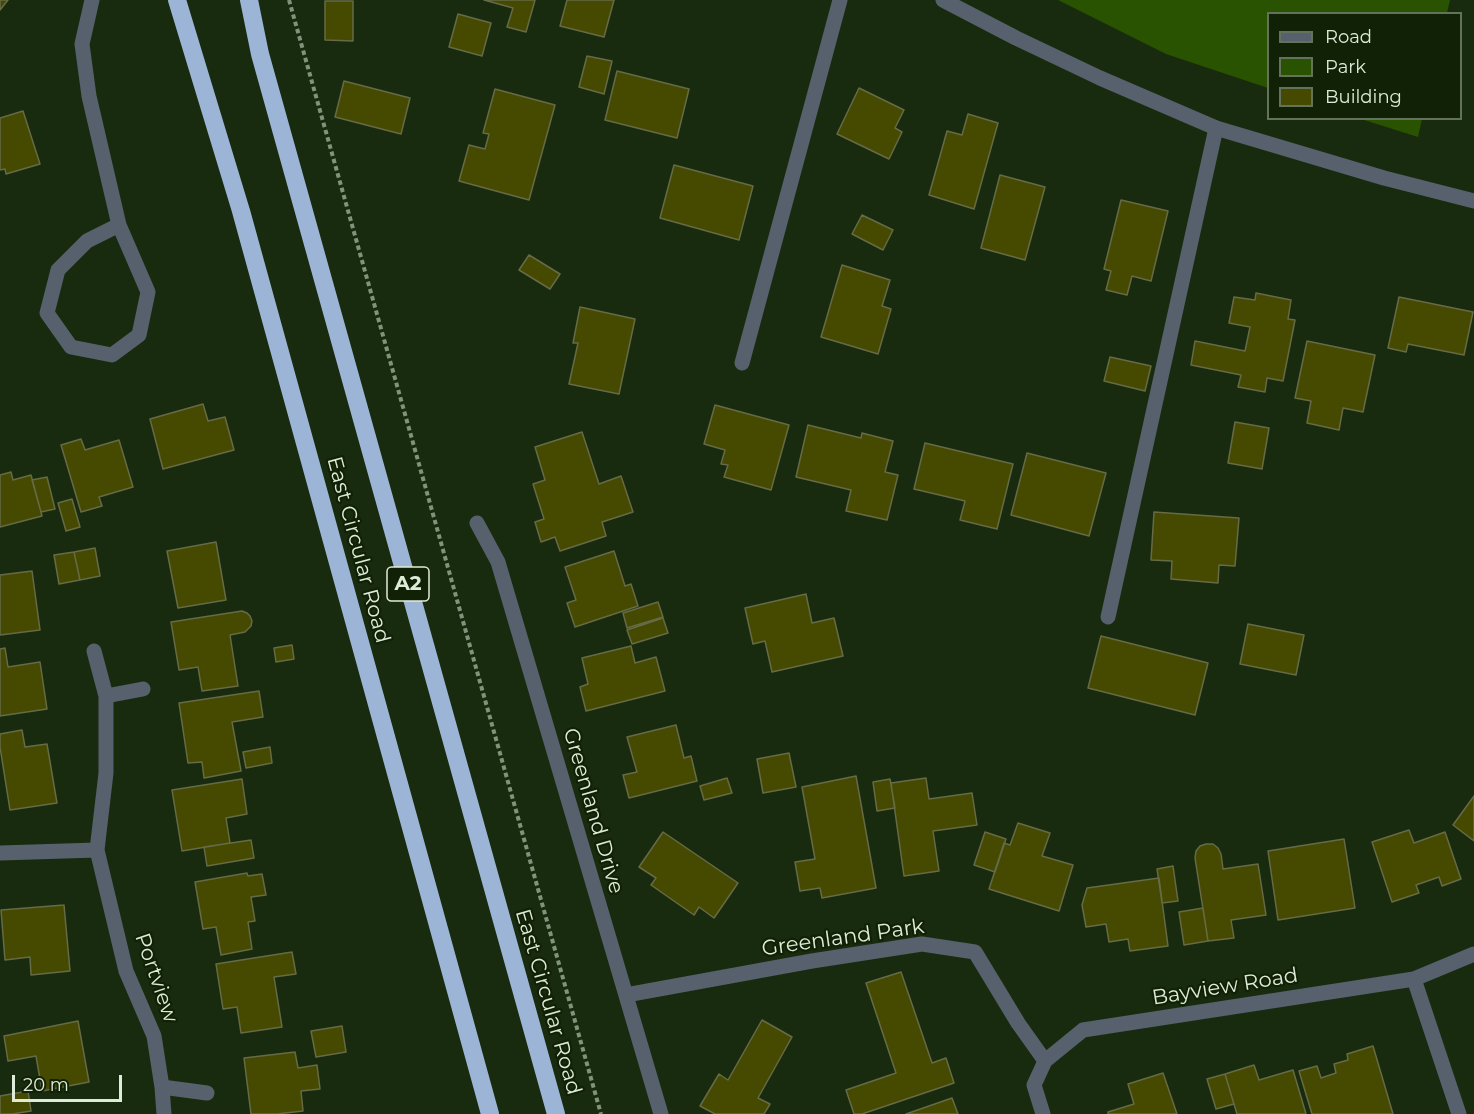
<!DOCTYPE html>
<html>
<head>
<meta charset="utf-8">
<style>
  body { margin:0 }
  #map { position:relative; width:1474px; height:1114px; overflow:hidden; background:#192b0e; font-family:Montserrat,sans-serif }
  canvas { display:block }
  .legend { position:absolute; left:1267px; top:12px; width:195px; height:108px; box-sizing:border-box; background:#102105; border:2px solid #63725a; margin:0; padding:8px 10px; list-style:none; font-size:18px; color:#dfebd9 }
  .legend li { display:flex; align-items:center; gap:12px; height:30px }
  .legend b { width:30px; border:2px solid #63725a }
  .scale { position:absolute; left:12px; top:1075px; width:110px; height:27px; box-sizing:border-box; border:3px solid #dfebd9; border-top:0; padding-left:8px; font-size:18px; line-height:21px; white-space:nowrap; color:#dfebd9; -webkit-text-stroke:4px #102105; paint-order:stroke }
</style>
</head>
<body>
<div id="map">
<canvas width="1474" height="1114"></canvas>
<ul class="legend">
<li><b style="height:8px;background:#57616e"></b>Road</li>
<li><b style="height:16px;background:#295300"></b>Park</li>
<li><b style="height:16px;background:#454a00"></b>Building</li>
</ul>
<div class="scale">20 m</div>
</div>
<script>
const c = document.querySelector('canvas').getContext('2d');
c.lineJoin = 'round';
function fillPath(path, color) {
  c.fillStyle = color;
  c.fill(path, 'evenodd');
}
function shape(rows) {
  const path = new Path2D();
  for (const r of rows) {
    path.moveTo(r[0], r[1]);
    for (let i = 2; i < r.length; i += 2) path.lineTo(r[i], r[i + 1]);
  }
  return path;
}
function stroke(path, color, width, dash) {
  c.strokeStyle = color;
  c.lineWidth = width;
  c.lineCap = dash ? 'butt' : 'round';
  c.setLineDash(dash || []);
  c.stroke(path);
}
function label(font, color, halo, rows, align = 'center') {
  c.font = font + ' Montserrat,sans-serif';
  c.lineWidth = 4.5;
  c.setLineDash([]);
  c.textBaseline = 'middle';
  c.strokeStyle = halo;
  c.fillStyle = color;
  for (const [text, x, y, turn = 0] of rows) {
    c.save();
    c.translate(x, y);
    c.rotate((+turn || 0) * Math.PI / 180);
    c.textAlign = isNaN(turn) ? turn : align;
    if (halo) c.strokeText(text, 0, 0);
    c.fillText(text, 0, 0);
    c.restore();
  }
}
fillPath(shape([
  [1058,0,1450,0,1447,13,1268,14,1268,88,1166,54],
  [1361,119,1422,119,1418,137]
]), '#295300');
const building = shape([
  [0,0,8,0,0,10,0,0],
  [484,0,535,0,526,32,507,27,513,8,484,0],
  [567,0,614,0,604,37,560,26,567,0],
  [325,1,353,1,353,41,325,40,325,1],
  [458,14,491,23,482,56,449,47,458,14],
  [587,56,612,61,604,94,579,87,587,56],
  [617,71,689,89,677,138,605,120,617,71],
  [344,81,410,98,401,134,335,117,344,81],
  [859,88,904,110,895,128,902,132,889,159,837,134,859,88],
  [495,89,555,105,529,200,459,181,469,145,485,149,489,134,483,133,495,89],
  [23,111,40,164,6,174,5,169,0,170,0,118,23,111],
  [968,114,998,123,974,209,929,195,947,131,962,135,968,114],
  [674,165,753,186,739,240,660,218,674,165],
  [1000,175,1045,187,1025,260,981,248,1000,175],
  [1121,200,1168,211,1151,281,1132,276,1127,295,1106,290,1111,271,1104,269,1121,200],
  [862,215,893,230,883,250,852,234,862,215],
  [529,255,560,274,550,289,519,270,529,255],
  [842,265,890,280,882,306,891,309,878,354,821,337,842,265],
  [1256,293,1291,300,1288,319,1295,320,1283,381,1267,378,1265,392,1238,387,1241,375,1191,365,1195,341,1245,351,1250,327,1229,323,1234,297,1255,300,1256,293],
  [1399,297,1473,312,1464,355,1408,344,1406,352,1388,348,1399,297],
  [580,307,635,319,619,394,569,384,578,343,573,343,580,307],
  [1307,341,1375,355,1363,412,1343,408,1339,430,1307,423,1311,401,1295,398,1307,341],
  [1110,357,1151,366,1145,391,1104,381,1110,357],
  [203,404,208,421,225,417,234,450,163,469,150,419,203,404],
  [715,405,789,425,771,490,724,477,728,465,721,464,725,450,704,444,715,405],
  [1235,422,1269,428,1262,469,1228,463,1235,422],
  [808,425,861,438,862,433,893,441,885,472,898,475,887,520,846,511,851,490,796,477,808,425],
  [582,432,599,484,621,476,633,512,602,522,606,536,560,551,555,537,541,542,535,522,544,519,533,484,545,480,535,447,582,432],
  [81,439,85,450,119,440,133,487,99,497,102,506,81,512,61,445,81,439],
  [925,443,1013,464,997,529,960,520,965,501,914,489,925,443],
  [1027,453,1106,473,1089,536,1011,515,1027,453],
  [11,472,13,480,31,475,42,516,0,527,0,475,11,472],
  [47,477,55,509,41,512,32,480,47,477],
  [72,499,80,527,66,531,58,503,72,499],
  [1154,512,1239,518,1235,566,1219,565,1218,583,1171,579,1172,561,1151,560,1154,512],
  [216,542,226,600,178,608,167,551,216,542],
  [95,548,100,576,80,580,74,552,95,548],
  [614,551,625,586,631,584,638,606,575,627,567,603,576,600,565,567,614,551],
  [74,552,80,580,59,584,54,555,74,552],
  [32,571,40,630,0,635,0,575,32,571],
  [806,594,812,623,834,618,843,656,772,672,765,641,753,644,745,608,806,594],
  [658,602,663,617,627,628,623,613,658,602],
  [242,611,247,613,250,616,252,621,251,626,245,632,230,635,238,686,202,691,198,667,179,670,171,622,242,611],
  [663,618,668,633,632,644,627,630,663,618],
  [1248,624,1304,635,1296,675,1240,664,1248,624],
  [1101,636,1208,663,1195,715,1088,688,1101,636],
  [292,645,294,659,276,662,274,648,292,645],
  [631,646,635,663,656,657,665,691,586,711,580,687,588,684,582,658,631,646],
  [5,648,8,667,40,662,47,709,0,716,0,649,5,648],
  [259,691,263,717,232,722,241,771,204,778,202,762,188,763,179,703,259,691],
  [676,725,684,758,691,756,697,781,629,798,623,775,637,772,627,737,676,725],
  [22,730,25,747,47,744,57,803,10,810,0,747,0,734,22,730],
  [270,747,272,763,246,768,243,752,270,747],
  [789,753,796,787,763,793,757,759,789,753],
  [856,776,876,888,822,898,820,888,800,891,795,862,815,859,802,787,856,776],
  [727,778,732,793,704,800,700,786,727,778],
  [926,778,929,799,972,793,977,825,933,831,939,871,904,876,891,783,926,778],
  [242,779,247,814,226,818,230,843,182,851,172,790,242,779],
  [890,779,895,808,877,811,873,782,890,779],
  [1474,796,1474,841,1453,825,1474,796],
  [1018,823,1050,833,1042,856,1073,865,1059,911,989,889,1004,843,1010,845,1018,823],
  [1409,830,1414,843,1445,832,1461,879,1442,886,1439,877,1416,885,1419,893,1392,902,1372,842,1409,830],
  [663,832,738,883,714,918,699,907,694,915,651,885,656,878,639,867,663,832],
  [985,832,1006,839,995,872,974,865,985,832],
  [1344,839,1355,908,1278,920,1268,851,1344,839],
  [251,840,254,858,207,866,204,847,251,840],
  [1206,844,1213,844,1218,848,1221,854,1223,869,1258,864,1266,915,1231,920,1234,938,1208,941,1195,858,1196,851,1200,846,1206,844],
  [1173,866,1178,901,1162,903,1157,869,1173,866],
  [247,873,248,876,262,874,266,895,251,897,255,921,248,922,252,949,221,955,216,927,203,929,195,882,247,873],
  [1159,878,1168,946,1130,951,1128,939,1109,942,1106,924,1086,927,1082,905,1087,888,1159,878],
  [64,905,70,971,31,975,30,957,5,960,1,910,64,905],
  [1203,908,1208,941,1184,945,1179,912,1203,908],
  [292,952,296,974,274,977,282,1027,241,1033,237,1007,223,1009,216,964,292,952],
  [901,972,932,1063,946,1058,954,1083,862,1114,854,1114,846,1090,896,1073,866,983,901,972],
  [762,1020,792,1037,758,1098,770,1104,764,1114,715,1114,700,1106,719,1074,728,1080,762,1020],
  [78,1021,89,1082,42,1091,36,1056,8,1061,4,1036,78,1021],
  [342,1026,346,1052,316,1057,311,1031,342,1026],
  [1373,1046,1393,1114,1312,1114,1299,1071,1317,1066,1321,1078,1336,1073,1334,1064,1348,1060,1347,1054,1373,1046],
  [295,1052,298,1068,317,1065,320,1089,301,1091,303,1111,277,1114,251,1114,244,1058,295,1052],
  [1254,1065,1259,1080,1293,1070,1306,1114,1237,1114,1225,1074,1254,1065],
  [1163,1073,1177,1114,1108,1114,1108,1112,1134,1104,1128,1084,1163,1073],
  [1225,1074,1234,1104,1216,1109,1207,1079,1225,1074],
  [28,1091,31,1111,12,1114,0,1114,0,1096,28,1091],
  [952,1098,958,1114,906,1114,952,1098]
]);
fillPath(building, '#454a00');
stroke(building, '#666b46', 1.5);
stroke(shape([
  [289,0,601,1114]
]), '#83927b', 4, [4.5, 3]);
stroke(shape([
  [1108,617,1216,128]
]), '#57616e', 15);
stroke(shape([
  [92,0,82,44,89,96,119,225,148,292,139,335,112,355,71,347,47,313,58,270,87,241,119,225],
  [943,0,1016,38,1100,78,1216,128,1384,178,1474,201],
  [742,363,840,0],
  [477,523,498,562,661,1114],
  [94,651,106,696,106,773,97,850,126,971,154,1036,162,1087,164,1114],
  [106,696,143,689],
  [0,853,97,850],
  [1414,979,1459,1114],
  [626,995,812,961,922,944,975,952,1018,1023,1045,1061],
  [162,1087,207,1093],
  [1043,1114,1034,1085,1045,1061,1083,1030,1414,979,1474,954]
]), '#57616e', 15);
stroke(shape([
  [177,0,241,211,490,1114],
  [249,0,260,54,556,1114]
]), '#9cb5d6', 18);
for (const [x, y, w] of [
  [408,584,42]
]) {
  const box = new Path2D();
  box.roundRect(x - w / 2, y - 17, w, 34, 4.5);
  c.fillStyle = '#102105';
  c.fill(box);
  stroke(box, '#dfebd9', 1.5);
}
label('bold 20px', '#dfebd9', null, [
  ["A2",408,584]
]);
label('21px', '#dfebd9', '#102105', [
  ["East Circular Road",358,550,75],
  ["Greenland Drive",593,811,74],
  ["Greenland Park",843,938,-8],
  ["Portview",156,978,71],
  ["Bayview Road",1225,987,-9],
  ["East Circular Road",548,1002,74]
]);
</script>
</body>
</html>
